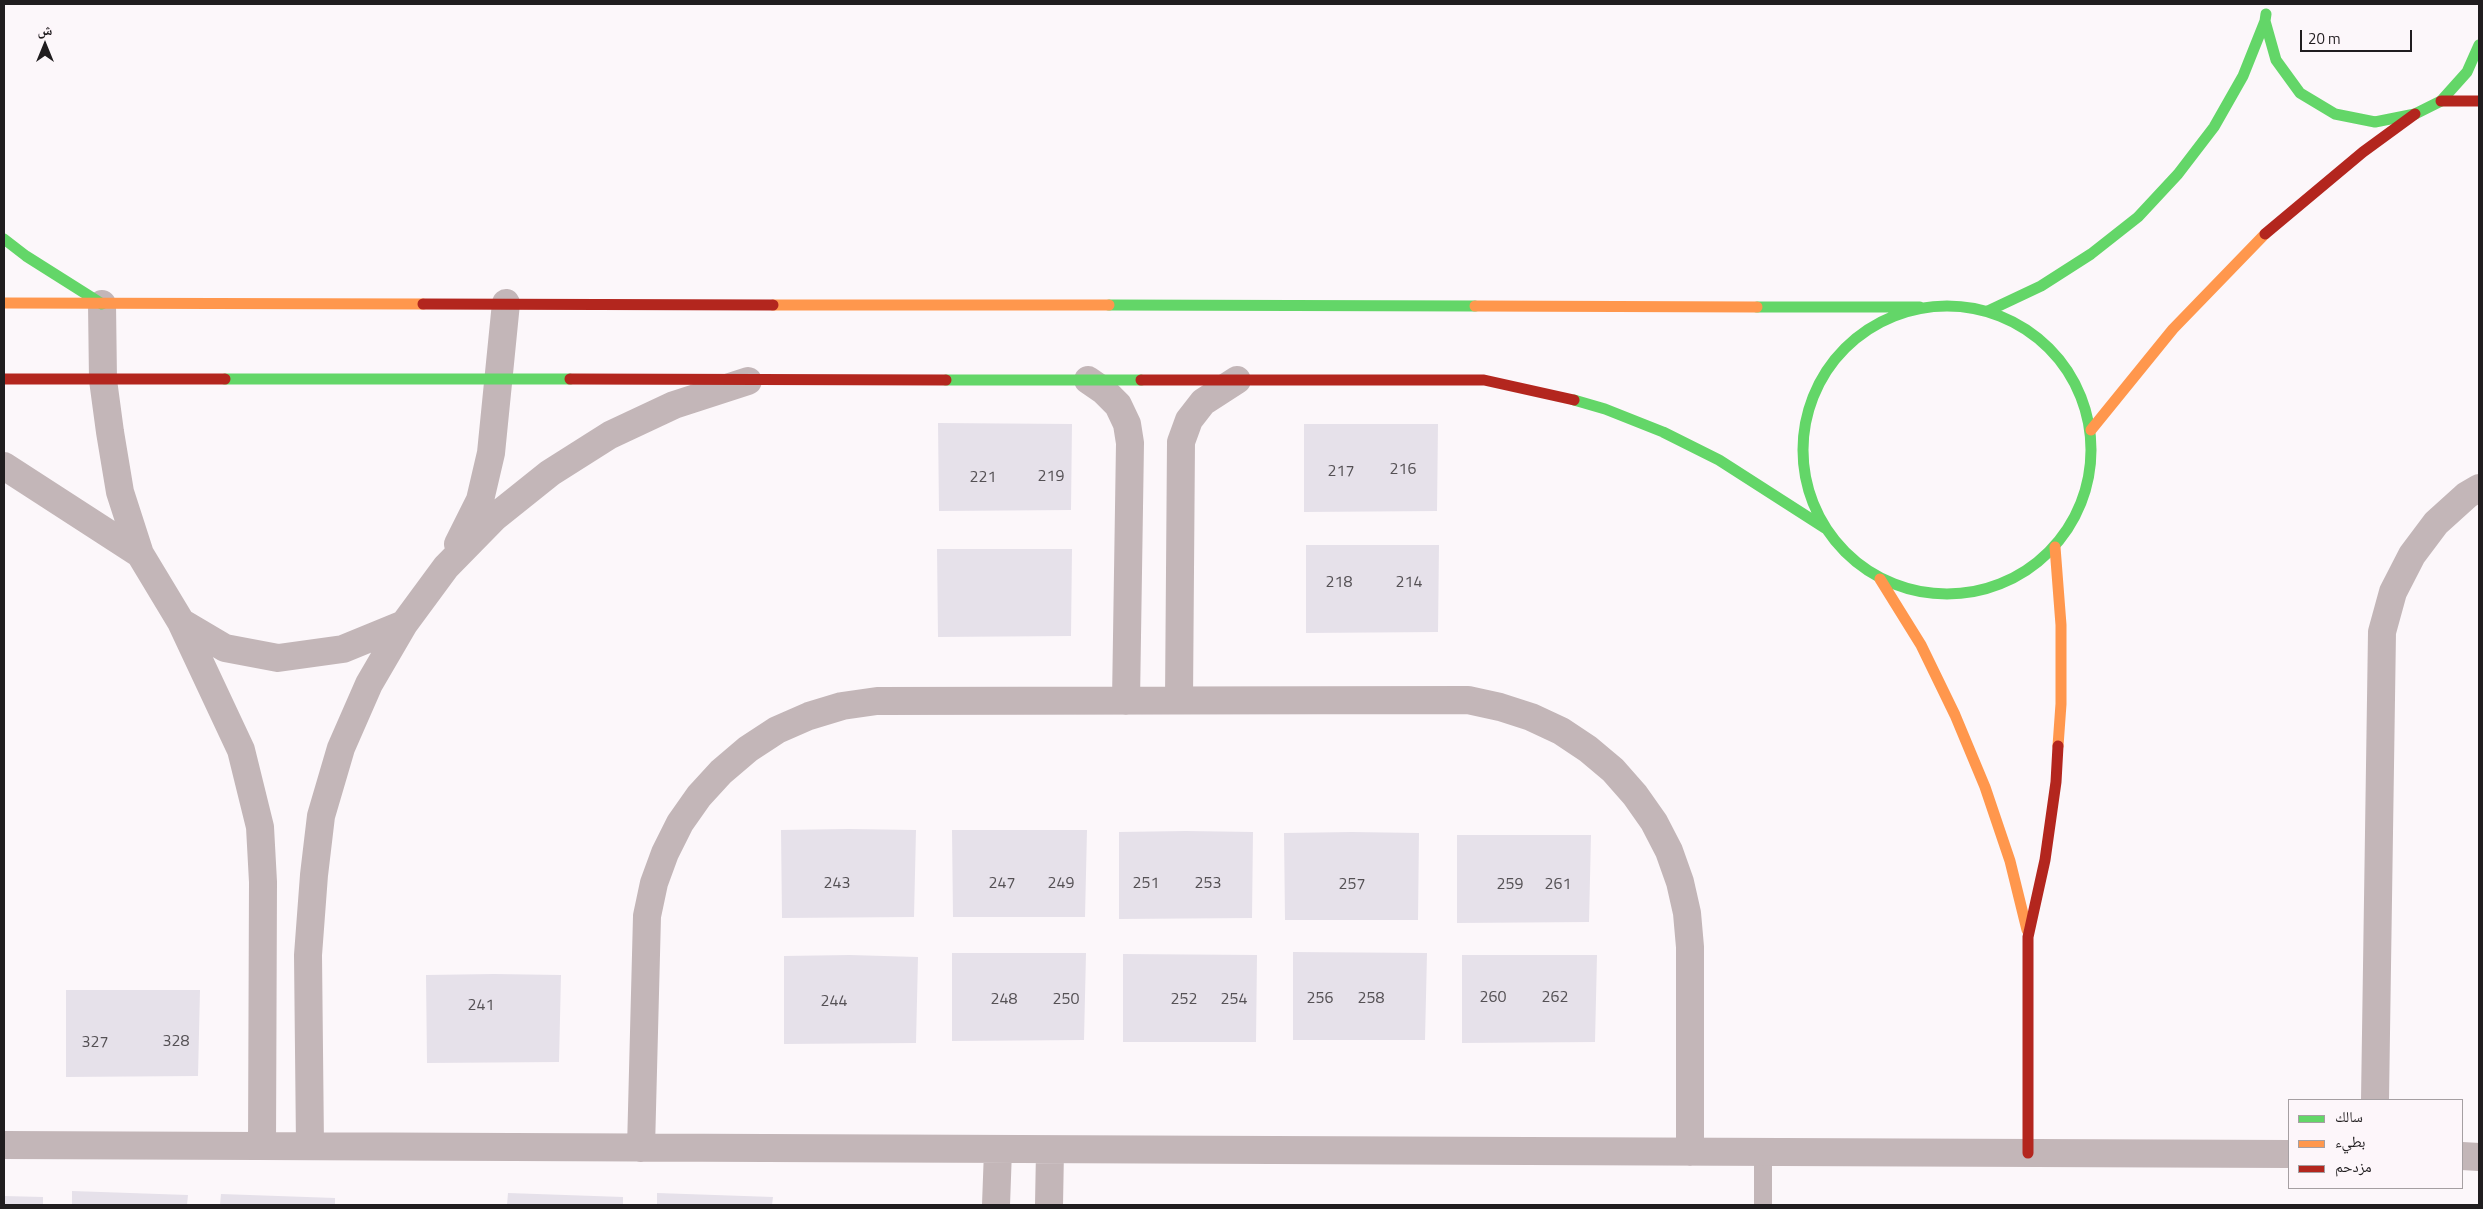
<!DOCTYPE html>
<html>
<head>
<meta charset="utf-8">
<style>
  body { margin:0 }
  #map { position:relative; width:2483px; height:1209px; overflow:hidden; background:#fcf7fa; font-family:"Titillium Web","Noto Naskh Arabic",sans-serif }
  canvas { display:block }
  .frame { position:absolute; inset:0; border:5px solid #201d1f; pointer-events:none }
  .legend { position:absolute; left:2288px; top:1099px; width:175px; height:90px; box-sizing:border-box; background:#fdf6fa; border:1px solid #a59fa2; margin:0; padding:6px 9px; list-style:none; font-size:15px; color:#201d1f }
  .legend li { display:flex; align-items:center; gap:10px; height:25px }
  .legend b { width:25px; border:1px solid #a59fa2 }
  .north { position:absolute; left:20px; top:20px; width:50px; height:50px; -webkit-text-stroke:4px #fdf6fa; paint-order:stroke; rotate:0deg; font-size:14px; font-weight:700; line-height:20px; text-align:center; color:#201d1f }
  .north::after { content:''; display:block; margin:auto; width:18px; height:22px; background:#201d1f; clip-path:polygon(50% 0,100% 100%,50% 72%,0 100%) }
  .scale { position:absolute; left:2300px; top:30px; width:112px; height:22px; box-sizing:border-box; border:2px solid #201d1f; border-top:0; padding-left:6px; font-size:15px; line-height:18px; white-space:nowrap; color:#201d1f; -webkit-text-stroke:4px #fdf6fa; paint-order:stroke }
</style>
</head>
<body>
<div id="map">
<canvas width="2483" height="1209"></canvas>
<div class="frame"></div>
<ul class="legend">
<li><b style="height:6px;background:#63d668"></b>سالك</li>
<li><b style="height:6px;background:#ff974d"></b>بطيء</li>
<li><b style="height:6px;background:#b3261e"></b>مزدحم</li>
</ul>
<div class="north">ش</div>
<div class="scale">20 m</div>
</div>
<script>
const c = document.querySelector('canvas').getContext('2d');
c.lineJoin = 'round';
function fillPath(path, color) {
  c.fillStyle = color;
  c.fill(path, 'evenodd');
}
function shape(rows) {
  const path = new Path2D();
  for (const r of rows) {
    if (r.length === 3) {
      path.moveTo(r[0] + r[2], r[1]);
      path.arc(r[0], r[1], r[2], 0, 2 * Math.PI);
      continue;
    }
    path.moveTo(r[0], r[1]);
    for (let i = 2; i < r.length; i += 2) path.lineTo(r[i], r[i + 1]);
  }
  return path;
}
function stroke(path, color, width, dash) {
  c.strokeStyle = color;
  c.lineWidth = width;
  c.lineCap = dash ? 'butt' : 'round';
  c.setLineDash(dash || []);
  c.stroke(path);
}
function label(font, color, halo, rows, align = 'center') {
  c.font = font + ' "Titillium Web",sans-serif';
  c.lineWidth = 4;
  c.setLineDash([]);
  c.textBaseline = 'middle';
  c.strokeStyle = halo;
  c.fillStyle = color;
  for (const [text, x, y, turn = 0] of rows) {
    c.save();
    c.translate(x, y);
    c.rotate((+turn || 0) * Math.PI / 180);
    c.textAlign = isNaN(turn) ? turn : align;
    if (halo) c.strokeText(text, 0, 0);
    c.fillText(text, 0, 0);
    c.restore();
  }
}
fillPath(shape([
  [938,423,1072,424,1071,510,939,511],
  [1304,424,1438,424,1437,511,1304,512],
  [1306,545,1439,545,1438,632,1306,633],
  [937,549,1072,549,1071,636,938,637],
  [849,829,916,830,914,917,782,918,781,830],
  [952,830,1087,830,1085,917,953,917],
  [1186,831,1253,832,1252,918,1119,919,1119,832],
  [1352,832,1419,833,1418,920,1285,920,1284,833],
  [1457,835,1591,835,1589,922,1457,923],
  [1293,952,1427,953,1425,1040,1293,1040],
  [952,953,1086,953,1084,1040,952,1041],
  [1123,954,1257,955,1256,1042,1123,1042],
  [850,955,918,957,916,1043,784,1044,784,956],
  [1462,955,1597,955,1595,1042,1462,1043],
  [494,974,561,975,559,1062,427,1063,426,975],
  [66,990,200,990,198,1076,66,1077],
  [72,1191,188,1195,187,1205,72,1205],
  [508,1193,623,1197,623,1205,507,1205],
  [657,1193,773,1197,772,1205,657,1205],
  [221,1194,335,1198,335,1205,220,1205],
  [4,1196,43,1197,43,1205,4,1205]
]), '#e6e1ea');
stroke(shape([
  [1763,1152,1763,1205]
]), '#c3b6b8', 18);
stroke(shape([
  [102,304,103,380,110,432,120,492,140,554],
  [1088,380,1104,391,1118,405,1127,424,1130,443,1126,701],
  [4,466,140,554,181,622,241,750,260,827,263,882,262,1146],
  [458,544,480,500,491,453,506,303],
  [181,622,225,648,278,658,343,649,404,624],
  [1179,700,1181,442,1189,420,1203,402,1237,380],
  [2375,1100,2382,632,2393,592,2412,555,2436,523,2467,495,2479,488],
  [4,1145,2289,1154],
  [310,1146,308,955,314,875,321,816,341,748,369,684,404,624,446,567,495,517,550,473,610,435,674,405,748,381],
  [641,1148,647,916,654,883,665,853,680,823,699,796,721,772,748,749,777,730,809,716,842,706,877,701,1468,700,1500,707,1531,717,1561,731,1588,749,1613,770,1635,795,1654,822,1669,851,1680,882,1687,913,1690,947,1690,1152],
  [2462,1156,2479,1157],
  [996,1205,998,1150],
  [1049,1205,1050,1151]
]), '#c3b6b8', 28);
stroke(shape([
  [2266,14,2265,21,2276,60,2300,93,2335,114,2375,122,2415,114,2441,101,2467,72,2479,45],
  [4,239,26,256,102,304],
  [1109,305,1475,306],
  [1947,450,144],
  [1757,307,1920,307],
  [1988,311,2041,286,2091,254,2138,217,2178,174,2214,127,2243,76,2265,21],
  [225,379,570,379],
  [946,380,1141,380],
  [1574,400,1605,409,1663,432,1719,460,1825,528]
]), '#63d668', 11);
stroke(shape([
  [4,303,423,304],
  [773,305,1109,305],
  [1475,306,1757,307],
  [2091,430,2173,329,2265,234],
  [2055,547,2061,625,2061,704,2058,746],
  [1880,579,1921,645,1955,715,1985,787,2010,861,2027,930]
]), '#ff974d', 11);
stroke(shape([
  [2441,101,2479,101],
  [2265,234,2363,152,2415,114],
  [423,304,773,305],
  [4,379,225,379],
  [570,379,946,380],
  [1141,380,1484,380,1574,400],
  [2028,1153,2028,937,2045,860,2056,782,2058,746]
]), '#b3261e', 11);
label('16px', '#545054', null, [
  ["216",1403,470],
  ["217",1341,472],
  ["219",1051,477],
  ["221",983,478],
  ["218",1339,583],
  ["214",1409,583],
  ["243",837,884],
  ["247",1002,884],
  ["249",1061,884],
  ["251",1146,884],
  ["253",1208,884],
  ["257",1352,885],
  ["259",1510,885],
  ["261",1558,885],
  ["260",1493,998],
  ["262",1555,998],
  ["256",1320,999],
  ["258",1371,999],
  ["248",1004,1000],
  ["250",1066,1000],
  ["252",1184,1000],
  ["254",1234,1000],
  ["244",834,1002],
  ["241",481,1006],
  ["328",176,1042],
  ["327",95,1043]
]);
</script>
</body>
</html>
